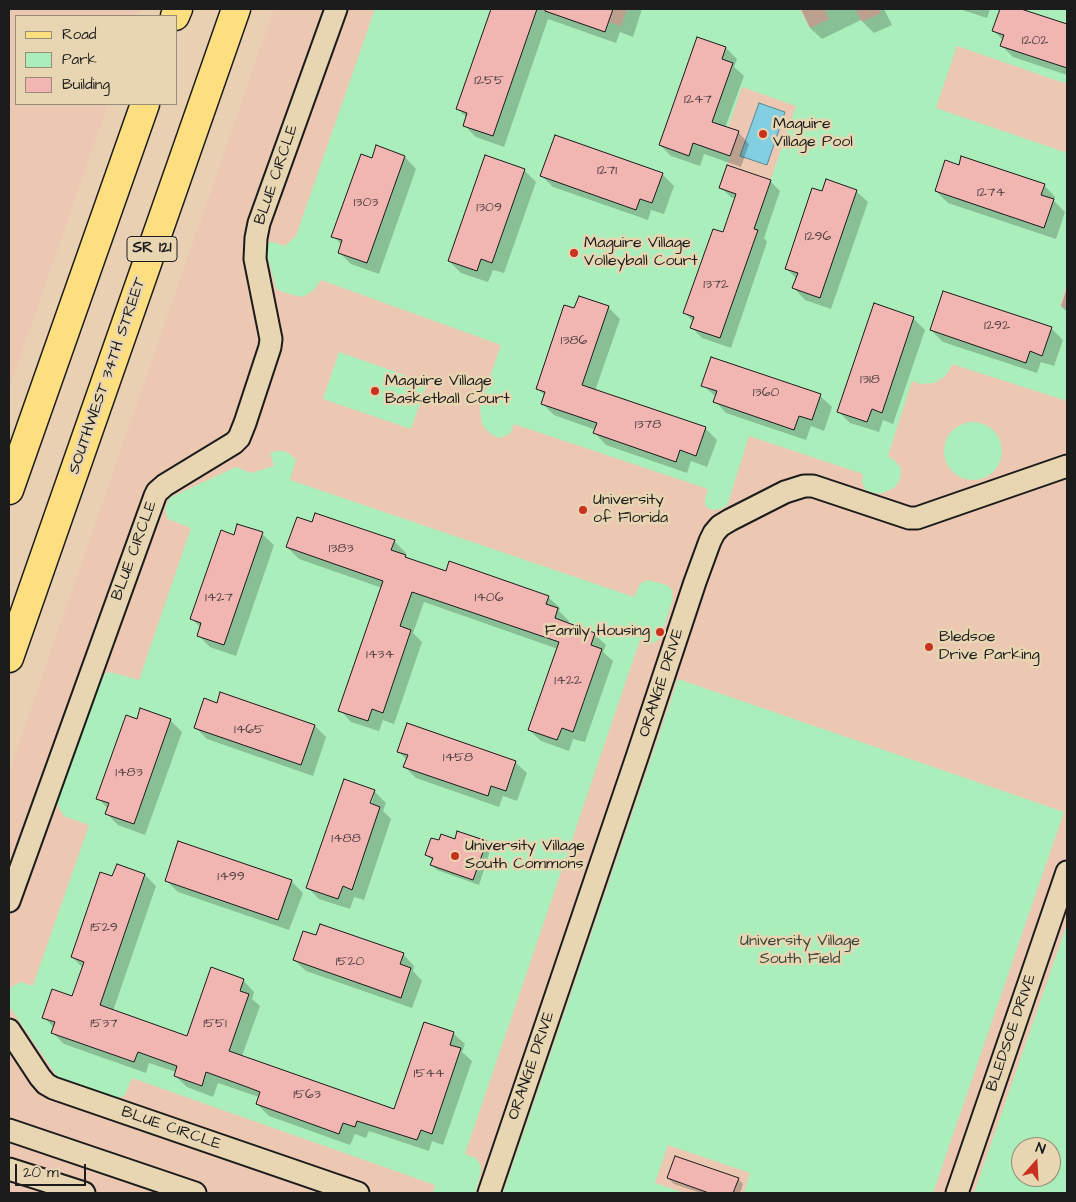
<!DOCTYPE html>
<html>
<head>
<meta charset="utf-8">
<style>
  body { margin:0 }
  #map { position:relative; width:1076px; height:1202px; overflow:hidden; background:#ead0b3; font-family:"Architects Daughter",sans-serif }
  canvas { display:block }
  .frame { position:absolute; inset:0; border:10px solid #1c1c1c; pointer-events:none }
  .legend { position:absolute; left:15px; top:15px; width:162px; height:90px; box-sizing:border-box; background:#e8d6b3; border:1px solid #968c77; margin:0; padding:6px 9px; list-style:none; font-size:15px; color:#1c1c1c }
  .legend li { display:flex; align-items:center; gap:10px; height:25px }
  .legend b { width:25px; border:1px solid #968c77 }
  .north { position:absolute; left:1011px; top:1137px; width:50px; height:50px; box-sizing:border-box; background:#e8d6b3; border:1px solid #968c77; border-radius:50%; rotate:19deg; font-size:14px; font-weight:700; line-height:20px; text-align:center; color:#1c1c1c }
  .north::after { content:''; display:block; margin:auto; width:18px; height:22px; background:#c8321e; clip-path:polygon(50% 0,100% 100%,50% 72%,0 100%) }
  .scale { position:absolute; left:15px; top:1164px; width:71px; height:22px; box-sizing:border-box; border:2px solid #1c1c1c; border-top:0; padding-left:6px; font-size:15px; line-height:18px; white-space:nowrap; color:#1c1c1c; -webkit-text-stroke:4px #e8d6b3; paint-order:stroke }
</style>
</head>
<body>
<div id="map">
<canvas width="1076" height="1202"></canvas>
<div class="frame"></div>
<ul class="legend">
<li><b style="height:6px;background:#fedf80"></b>Road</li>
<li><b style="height:14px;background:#aaefbb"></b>Park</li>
<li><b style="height:14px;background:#f2b6b2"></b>Building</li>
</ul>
<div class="north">N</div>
<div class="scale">20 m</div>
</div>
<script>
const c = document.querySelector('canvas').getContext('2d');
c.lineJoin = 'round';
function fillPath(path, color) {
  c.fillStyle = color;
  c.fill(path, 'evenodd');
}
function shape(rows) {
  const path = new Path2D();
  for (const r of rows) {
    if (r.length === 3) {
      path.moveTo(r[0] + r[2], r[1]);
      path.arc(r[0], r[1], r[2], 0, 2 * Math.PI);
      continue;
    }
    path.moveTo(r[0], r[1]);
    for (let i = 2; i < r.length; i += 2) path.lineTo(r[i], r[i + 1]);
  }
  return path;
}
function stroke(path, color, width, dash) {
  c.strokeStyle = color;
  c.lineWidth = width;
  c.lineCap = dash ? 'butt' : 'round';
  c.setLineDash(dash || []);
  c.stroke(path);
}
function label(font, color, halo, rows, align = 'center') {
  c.font = font + ' "Architects Daughter",sans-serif';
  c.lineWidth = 5;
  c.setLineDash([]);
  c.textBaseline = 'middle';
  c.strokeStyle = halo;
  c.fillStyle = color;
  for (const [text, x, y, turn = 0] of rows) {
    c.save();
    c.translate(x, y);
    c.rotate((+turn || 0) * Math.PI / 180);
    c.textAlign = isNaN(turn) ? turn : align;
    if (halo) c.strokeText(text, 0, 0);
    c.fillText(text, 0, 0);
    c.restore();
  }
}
fillPath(shape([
  [9,9,141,9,138,16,16,16,16,104,108,104,9,389],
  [274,9,1067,9,1067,1193,9,1193,9,772],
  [1021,1147,1051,1147,1051,1177,1021,1177]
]), '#ecc8b3');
fillPath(shape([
  [375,9,538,9,604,32,608,22,621,26,627,9,800,9,810,28,829,19,825,9,855,9,862,22,881,13,879,9,1000,9,992,31,1004,35,1001,46,1067,68,1067,84,957,46,936,108,1067,153,1067,284,1060,306,1067,309,1067,401,952,364,948,372,944,377,934,383,921,384,912,381,888,456,895,461,900,467,901,471,900,479,898,483,895,487,890,490,880,494,867,491,865,489,862,482,863,474,749,436,728,503,726,506,723,508,715,510,707,508,705,504,705,499,708,489,514,424,511,432,509,434,499,438,492,435,483,426,481,418,480,406,501,345,321,280,313,291,302,297,286,293,278,290,276,287,265,248,266,243,272,242,285,246,296,236],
  [697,37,726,47,722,59,733,64,704,147,693,143,688,156,659,145],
  [742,87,796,106,763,202,719,187,733,149,722,145],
  [456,109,502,109,493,136,463,126,467,113],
  [555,135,663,173,652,203,640,199,636,210,553,180,544,165],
  [376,145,405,157,367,263,338,253,342,240,331,236,361,154,372,158],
  [485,155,514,166,477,271,448,261],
  [961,157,1041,195,1054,199,1044,228,935,191,945,161,959,165],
  [826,179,857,190,820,298,793,288,798,273,785,268,812,188,822,191],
  [713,229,723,233,758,231,720,338,691,328,694,317,683,313],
  [944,291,1052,327,1042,355,1030,351,1026,362,943,335,946,324,934,319],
  [579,296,609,306,572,415,541,404,545,392,536,388,564,305,574,308],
  [874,304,881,413,872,409,867,422,837,411],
  [711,357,821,394,812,420,799,416,794,430,717,391],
  [595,389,705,427,696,456,680,450,675,462,594,434,597,423,585,418],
  [1021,9,1067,9,1067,24,1025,10],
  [339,352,427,383,411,429,323,399],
  [973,451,29],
  [277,451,284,451,290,454,296,460,290,480,634,597,640,584,647,580,667,585,672,590,673,599,660,639,651,644,640,640,465,1154,476,1158,481,1166,481,1172,475,1193,433,1193,435,1185,132,1078,125,1095,119,1098,59,1079,9,1006,9,989,20,982,33,986,89,825,64,816,59,808,57,802,103,676,105,674,110,672,139,680,191,528,168,519,165,510,167,503,171,497,236,467,251,473,274,466,270,453],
  [315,513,394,540,391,550,406,555,395,585,286,548,297,517,312,522],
  [238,524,263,533,224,645,197,636,201,623,190,619,221,531,234,535],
  [449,561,549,596,546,604,558,609,548,638,422,595,432,566,446,571],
  [376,603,405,613,400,626,411,630,383,713,372,709,338,710],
  [566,622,595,633,591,645,602,649,562,728,557,740,528,730],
  [221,692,303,720,311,736,301,765,194,728,204,699,217,703],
  [141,709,171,719,134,824,106,814,109,803,96,798,126,715,137,719],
  [407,723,516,760,506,790,491,786,487,796,404,767,408,755,397,751],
  [344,779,375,790,370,803,380,807,352,889,343,886,307,888],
  [457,832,487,841,473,880,431,865,433,858,425,855,431,838,439,840,441,834,455,839],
  [179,841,291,880,180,874,168,870],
  [117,864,145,874,108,982,80,973,84,962,71,957,100,872,112,876],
  [320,924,400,964,411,968,377,989,293,960,303,931,316,935],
  [211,967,240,991,249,994,220,1077,206,1073,202,1086,174,1076],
  [52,989,135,1018,150,1056,138,1052,134,1062,51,1033,55,1022,42,1017],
  [424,1022,454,1032,450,1045,460,1048,432,1134,421,1130,417,1140,387,1130],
  [257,1061,364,1098,355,1127,343,1123,339,1134,256,1104,260,1092,247,1087],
  [678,679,1064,812,933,1193,744,1193,750,1173,668,1145,655,1183,684,1193,503,1193],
  [1067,924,1067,1193,974,1193],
  [1021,1147,1051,1147,1051,1177,1021,1177]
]), '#aaefbb');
const water = shape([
  [759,103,785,112,767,165,740,156,759,103]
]);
fillPath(water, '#83cfe2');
stroke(water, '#5a8793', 1);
fillPath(shape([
  [506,9,642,9,633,37,620,32,616,43,548,19,504,147,476,137,464,125,467,118,458,109,498,31],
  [801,9,884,9,892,25,874,33,861,20,822,39,810,28],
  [959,9,990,9,987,18],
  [1001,9,1016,9,1067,26,1067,75,1013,57,1002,46,1004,41,994,31],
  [698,38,726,48,737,59,734,67,744,76,725,128,738,132,749,144,741,167,704,154,700,166,671,156,660,145],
  [377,147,405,157,416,169,379,274,351,264,339,252,342,245,333,236,372,160],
  [524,170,536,182,504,273,493,270,488,282,461,273,449,261],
  [662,174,674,186,664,214,651,210,648,220,553,187,542,176],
  [770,181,780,191,764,238,767,242,731,348,702,338,692,328,694,322,685,313,724,234,736,199,731,197,720,187],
  [1044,185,1055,197,1054,201,1065,212,1056,239,948,203,936,191],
  [856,191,868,202,831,309,805,300,794,288,797,279,786,268,822,193],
  [1067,288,1067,312,1061,306],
  [608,307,620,319,595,391,705,428,717,440,707,467,691,461,687,473,606,445,595,433,596,430,554,415,543,404,545,396,537,388,575,310],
  [913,318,925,330,893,424,883,420,879,432,850,423,838,411],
  [1051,328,1063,340,1054,366,1041,362,1037,373,943,342,931,330],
  [703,385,820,396,832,407,824,431,811,426,806,440,726,413,715,401,716,397],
  [312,523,394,541,406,553,405,555,409,560,446,572,548,597,560,608,559,611,569,621,568,623,594,634,606,645,603,652,613,661,585,742,573,739,569,751,541,741,529,730,558,649,424,602,413,633,422,642,394,724,383,720,379,731,351,722,340,710,382,588,299,559,287,547],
  [262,534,274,545,236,656,210,647,198,635,201,628,192,619,234,536],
  [217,704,315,726,326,737,313,776,207,739,195,727],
  [138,720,170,720,182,732,145,835,118,825,107,814,108,809,98,798],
  [398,751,515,762,527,773,517,801,503,796,499,807,416,778,405,767,407,760],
  [374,791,386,803,383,811,391,819,364,900,354,897,350,909,319,899,308,888],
  [371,796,374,796,369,810,367,809],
  [455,840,486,842,491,848,479,885,437,870,432,865,433,861,427,855,440,842],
  [117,865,145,875,156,886,113,1011,188,1038,243,980,254,992,252,999,260,1006,242,1056,395,1110,453,1033,465,1044,462,1052,472,1061,443,1145,432,1141,429,1151,369,1131,366,1138,355,1134,350,1145,269,1116,257,1104,259,1097,218,1083,213,1097,187,1087,175,1076,176,1072,149,1063,146,1073,64,1044,52,1032,54,1028,44,1017,73,997,83,968,72,957,113,878],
  [166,880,291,881,303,893,289,930,178,892],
  [403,954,414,966,413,971,422,981,412,1008,306,971,294,960],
  [668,1178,738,1179,743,1184,740,1193,701,1193,674,1184]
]), '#0003');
const building = shape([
  [491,9,537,9,493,136,463,126,467,113,456,109,491,9],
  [546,9,613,9,605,32,545,11,546,9],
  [1000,9,1021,9,1067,24,1067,68,1000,46,1004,35,992,31,1000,9],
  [697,37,726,47,722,59,733,63,712,122,739,131,730,156,693,143,689,156,659,145,697,37],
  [555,135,663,173,652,203,640,199,636,210,540,176,555,135],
  [376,145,405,156,367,263,338,253,342,240,331,237,361,154,372,158,376,145],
  [485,155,525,169,492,263,481,259,477,271,448,261,485,155],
  [961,156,1045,184,1041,195,1054,199,1044,228,935,191,945,160,959,165,961,156],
  [727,165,771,180,754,229,758,230,720,338,690,328,694,317,683,313,713,229,723,232,736,194,719,188,727,165],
  [826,179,857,190,820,298,792,288,798,273,785,269,812,188,822,191,826,179],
  [943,291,1052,327,1042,356,1030,351,1026,363,930,330,943,291],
  [579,296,609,306,582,385,706,427,696,456,680,450,676,462,593,433,597,423,541,404,545,392,536,389,564,305,574,308,579,296],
  [874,303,914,317,882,413,872,409,867,422,837,412,874,303],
  [711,357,821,394,812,420,799,416,794,430,713,402,717,391,701,386,711,357],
  [315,513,395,540,391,550,406,555,405,557,446,571,449,561,549,596,546,604,558,608,555,618,595,633,591,645,602,649,573,732,562,728,557,740,528,730,559,642,412,592,400,626,411,630,383,713,372,709,368,721,338,711,383,581,286,547,297,517,312,522,315,513],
  [237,524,263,532,224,645,197,636,201,623,190,619,221,530,234,535,237,524],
  [220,692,315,725,301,765,194,728,204,698,217,703,220,692],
  [140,708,171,719,134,824,105,814,109,803,96,799,126,715,137,719,140,708],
  [407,723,516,761,506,791,491,786,488,796,403,767,408,755,397,752,407,723],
  [344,779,375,790,370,803,380,807,352,890,343,886,338,899,306,888,344,779],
  [457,831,487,841,473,880,430,865,433,858,425,855,431,838,439,840,441,834,455,839,457,831],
  [178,841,292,880,278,920,165,881,178,841],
  [117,864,145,874,100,1005,187,1036,211,967,244,979,240,991,249,994,229,1051,394,1109,424,1022,454,1032,450,1045,461,1048,432,1134,421,1130,417,1140,357,1121,355,1127,343,1123,339,1134,256,1104,260,1092,247,1087,206,1072,202,1086,174,1076,177,1066,138,1052,134,1062,51,1033,55,1022,42,1018,52,989,72,996,84,962,71,957,100,872,112,876,117,864],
  [320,924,404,953,400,964,411,968,401,998,293,960,303,931,316,935,320,924],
  [675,1156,739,1178,733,1193,709,1193,667,1178,675,1156]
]);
fillPath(building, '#f2b6b2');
stroke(building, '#1c1c1c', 1);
const street = shape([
  [9,901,155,496,157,492,165,485,234,443,239,438,245,423,270,347,271,339,255,259,256,238,259,223,336,9],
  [9,1030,40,1077,46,1084,53,1088,358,1193],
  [9,1130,195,1193],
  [9,1169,84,1193],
  [489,1193,637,757,695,582,710,541,714,533,720,526,730,520,785,492,804,486,813,486,909,518,917,518,1067,466],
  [957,1193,1067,872]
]);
const primary = shape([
  [175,16,178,9],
  [9,490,145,104],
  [9,658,236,9]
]);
stroke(street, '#1c1c1c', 25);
stroke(primary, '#1c1c1c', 31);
stroke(street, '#e8d6b3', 21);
stroke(primary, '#fedf80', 28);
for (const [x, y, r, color] of [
  [763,134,5,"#c8321e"],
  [574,253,5,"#c8321e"],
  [375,391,5,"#c8321e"],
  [583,510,5,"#c8321e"],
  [660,632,5,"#c8321e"],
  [929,647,5,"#c8321e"],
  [455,856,5,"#c8321e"]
]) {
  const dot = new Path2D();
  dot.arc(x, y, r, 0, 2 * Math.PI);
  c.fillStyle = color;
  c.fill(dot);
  stroke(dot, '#e8d6b3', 2);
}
label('14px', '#524242', null, [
  ["1202",1035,41],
  ["1255",489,81],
  ["1247",698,100],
  ["1271",607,171],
  ["1274",991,193],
  ["1303",366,203],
  ["1309",489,208],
  ["1296",818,237],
  ["1372",716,285],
  ["1292",997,326],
  ["1386",574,341],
  ["1318",870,380],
  ["1360",766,393],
  ["1378",648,425],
  ["1383",341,549],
  ["1427",219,598],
  ["1406",489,598],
  ["1434",380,655],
  ["1422",568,681],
  ["1465",249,730],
  ["1458",458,758],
  ["1483",129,773],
  ["1488",346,839],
  ["1499",231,877],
  ["1529",104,928],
  ["1520",350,962],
  ["1537",104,1024],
  ["1551",215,1024],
  ["1544",429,1074],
  ["1563",307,1095]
]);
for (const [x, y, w] of [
  [152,249,50]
]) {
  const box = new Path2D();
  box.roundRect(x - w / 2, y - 12.5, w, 25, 4);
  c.fillStyle = '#e8d6b3';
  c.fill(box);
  stroke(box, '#1c1c1c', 1);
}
label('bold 15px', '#1c1c1c', null, [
  ["SR 121",152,249]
]);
label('16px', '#1c1c1c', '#e8d6b3', [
  ["Maguire",773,125],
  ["Village Pool",773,143],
  ["Maguire Village",584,244],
  ["Volleyball Court",584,262],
  ["Maguire Village",385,382],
  ["Basketball Court",385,400],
  ["University",593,501],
  ["of Florida",593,519],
  ["Family Housing",650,632,"right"],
  ["Bledsoe",939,638],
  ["Drive Parking",939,656],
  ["University Village",465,847],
  ["South Commons",465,865]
], 'left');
label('16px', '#1c1c1c', '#e8d6b3', [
  ["BLUE CIRCLE",277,175,-71],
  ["SOUTHWEST 34TH STREET",108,376,-71],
  ["BLUE CIRCLE",135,551,-70],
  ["ORANGE DRIVE",662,683,-72],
  ["BLEDSOE DRIVE",1012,1033,-71],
  ["ORANGE DRIVE",532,1066,-71],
  ["BLUE CIRCLE",171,1129,19]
]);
label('16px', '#38463c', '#e8d6b3', [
  ["University Village",800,942],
  ["South Field",800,960]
]);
</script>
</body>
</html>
